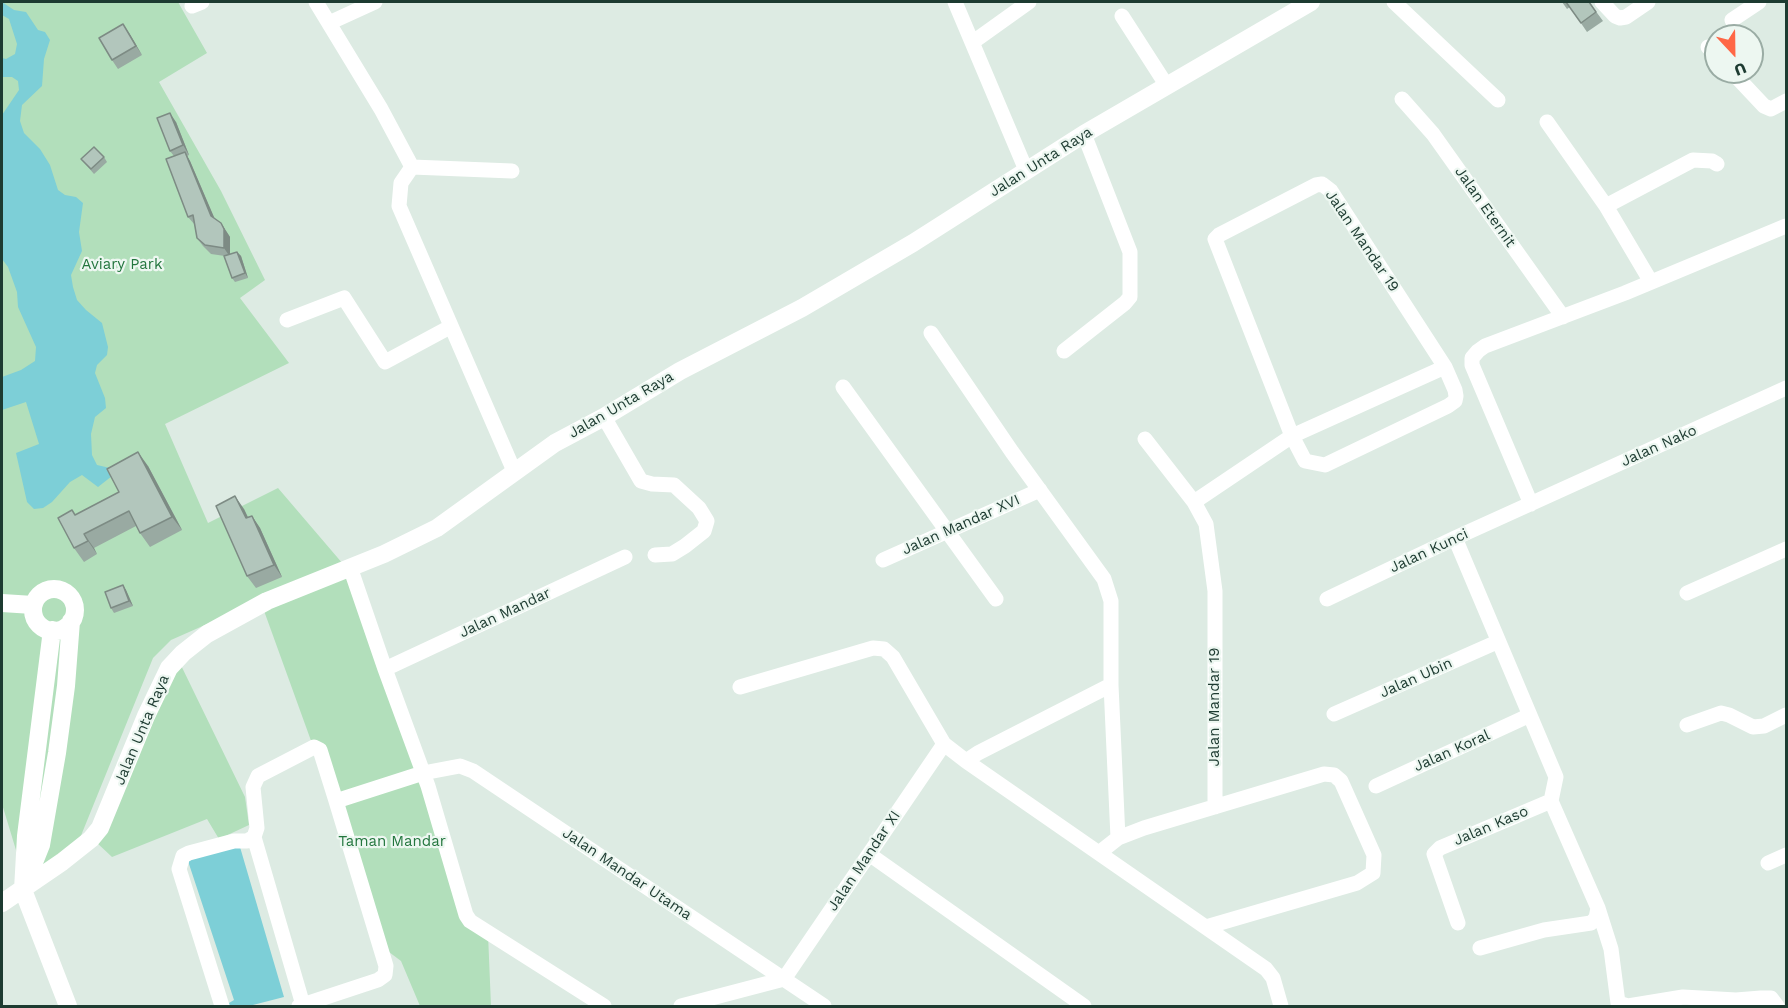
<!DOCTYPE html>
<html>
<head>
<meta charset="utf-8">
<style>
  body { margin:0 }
  #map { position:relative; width:1788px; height:1008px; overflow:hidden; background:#ddebe3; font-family:"Work Sans",sans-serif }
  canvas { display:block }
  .frame { position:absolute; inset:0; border:3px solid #1d3b31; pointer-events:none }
  .north { position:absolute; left:1704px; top:24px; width:60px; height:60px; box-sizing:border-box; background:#edf7f1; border:2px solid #9aaca4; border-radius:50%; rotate:158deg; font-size:16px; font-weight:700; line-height:24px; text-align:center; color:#1d3b31 }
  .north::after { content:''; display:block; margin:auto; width:21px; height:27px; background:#ff6746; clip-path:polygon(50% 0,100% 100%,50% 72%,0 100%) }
</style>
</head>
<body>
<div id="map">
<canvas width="1788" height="1008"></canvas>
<div class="frame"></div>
<div class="north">U</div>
</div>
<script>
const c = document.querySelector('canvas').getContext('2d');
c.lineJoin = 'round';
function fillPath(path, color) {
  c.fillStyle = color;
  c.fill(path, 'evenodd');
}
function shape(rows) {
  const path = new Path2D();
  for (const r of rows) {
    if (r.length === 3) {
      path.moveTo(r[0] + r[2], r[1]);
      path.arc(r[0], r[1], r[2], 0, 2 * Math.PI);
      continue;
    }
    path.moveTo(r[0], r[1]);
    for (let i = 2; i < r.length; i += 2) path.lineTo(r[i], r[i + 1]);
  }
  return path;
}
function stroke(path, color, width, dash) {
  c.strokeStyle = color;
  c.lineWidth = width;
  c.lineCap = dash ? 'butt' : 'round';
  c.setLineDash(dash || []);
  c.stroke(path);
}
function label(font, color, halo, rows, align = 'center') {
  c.font = font + ' "Work Sans",sans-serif';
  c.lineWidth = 4.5;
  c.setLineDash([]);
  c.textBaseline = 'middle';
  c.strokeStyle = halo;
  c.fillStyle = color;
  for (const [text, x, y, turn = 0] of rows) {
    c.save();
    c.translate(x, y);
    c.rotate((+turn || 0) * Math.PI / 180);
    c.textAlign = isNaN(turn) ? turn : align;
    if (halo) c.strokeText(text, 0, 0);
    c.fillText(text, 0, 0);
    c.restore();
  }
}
fillPath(shape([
  [2,2,178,2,207,53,159,82,221,191,265,280,240,298,289,363,165,424,208,523,278,488,343,564,171,640,153,658,78,843,26,883,2,804],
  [346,565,417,773,331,796,263,608],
  [175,653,245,797,249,825,219,839,207,819,112,857,95,841],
  [418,774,462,918,488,934,491,1006,420,1006,401,961,377,943,331,799]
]), '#b2dfbb');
fillPath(shape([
  [2,2,14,10,26,12,38,30,45,32,50,40,44,59,42,86,22,105,20,121,24,133,40,149,50,165,58,190,65,195,76,197,83,203,79,232,82,251,71,275,73,287,77,300,86,310,102,323,108,347,107,355,97,365,95,373,105,398,106,408,95,417,91,434,92,455,97,465,110,468,112,476,98,487,82,475,70,482,52,502,43,508,34,509,27,502,16,453,39,444,26,402,2,410,2,377,21,370,35,361,36,347,18,307,17,292,8,267,2,259,2,115,19,90,18,81,12,77,2,77,2,58,6,59,15,54,17,44,9,19,2,15],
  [240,847,284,997,249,1006,230,1006,229,1003,234,1000,187,858]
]), '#7dcfd7');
stroke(shape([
  [316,2,381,109,412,167,401,183,399,206,514,471],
  [955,2,1026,170],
  [1394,2,1498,100],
  [1602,2,1615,16,1620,18,1626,17,1648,2],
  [192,6,202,2],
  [1122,16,1167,86],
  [1732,20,1759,2],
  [329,23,375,2],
  [973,42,1029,2],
  [1708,47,1716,55],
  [1732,72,1764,106,1771,109,1786,101],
  [1402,99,1433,134,1563,317],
  [1547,122,1606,206,1651,282],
  [412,167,512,171],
  [1322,184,1331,191,1445,367,1455,390,1456,396,1455,401,1448,406,1325,465,1305,461,1292,436,1215,239,1219,235,1316,185,1322,184],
  [1606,206,1693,160,1712,161,1717,164],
  [287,320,344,298,385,362,450,327],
  [931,333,1012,452,1104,579,1111,601,1111,685],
  [1064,351,1125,303,1130,297,1130,252,1084,134],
  [843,387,996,599],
  [604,417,641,481,652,484,674,485,699,508,707,521,704,531,685,546,672,554,655,555],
  [1145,439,1194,502],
  [1531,504,1472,365,1472,358,1478,351,1485,346,1625,293,1786,226],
  [1455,538,1556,777,1551,801,1598,908,1611,949,1618,1003,1628,1006,1683,997,1736,1000,1761,998,1771,998,1777,1006],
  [883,560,1040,490],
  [350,567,385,669,428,786,466,915,470,921,604,1006],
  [1687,593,1786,549],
  [1327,599,1455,538,1786,388],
  [385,669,625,557],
  [740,687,873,648,884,649,893,657,944,744,966,761,1266,969,1273,978,1281,1006],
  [1334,714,1497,642],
  [1687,725,1721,713,1729,715,1753,727,1764,726,1786,715],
  [966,761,978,753,1111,685,1118,838,1099,853],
  [1376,786,1528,716],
  [1215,807,1215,591,1206,524,1194,502,1292,436,1445,367],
  [1118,838,1144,828,1324,774,1334,775,1341,781,1374,855,1373,873,1357,883,1206,927],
  [869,854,1084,1006],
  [1768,863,1786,855],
  [1458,923,1434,854,1440,848,1551,801],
  [1480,948,1544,930,1591,923,1596,918,1598,908],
  [303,1005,254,837,257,828,253,787,258,776,314,747,320,750,336,801],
  [222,1006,179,869,183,856,189,853,234,841,247,841,254,837],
  [299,1006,378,980,385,975,386,966,336,801,423,773,460,766,473,771,824,1006],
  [681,1006,784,979,944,744]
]), '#fff', 15);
stroke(shape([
  [54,610,21],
  [2,603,33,605],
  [52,630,26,836,23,890,68,1006],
  [29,875,41,845,57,753,66,686,71,621],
  [2,903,62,862,91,839,100,828,146,716,169,668,183,653,207,634,267,601,384,554,437,528,555,443,604,417,680,371,802,308,913,243,1084,134,1311,2]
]), '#fff', 18);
fillPath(shape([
  [1562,2,1589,2,1603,21,1587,32,1570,7,1567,9],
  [129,33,142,55,118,69,112,60],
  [176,122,189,155,187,156,190,161,214,218,221,223,230,237,230,254,237,252,241,256,248,278,235,282,232,278,225,256,211,254,203,246,197,238,195,225,188,217,174,156,170,151],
  [104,157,107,162,94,174,81,159],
  [148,466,182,530,150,547,140,533,136,526,94,548,97,554,84,562,74,548,75,515,119,492],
  [244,509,248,517,252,516,260,528,282,577,256,588,247,576],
  [123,585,126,590,133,606,114,613,111,608]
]), '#99aaa2');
fillPath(shape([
  [123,24,129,33,142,55,136,46],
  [170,113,176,122,189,155,183,145],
  [185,152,190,161,217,224,211,216],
  [221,223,230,237,230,257,224,248],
  [237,252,241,256,248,278,245,273],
  [138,452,148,466,182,530,172,517],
  [235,496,244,509,254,531,246,518],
  [252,516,260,528,282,577,274,565],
  [84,534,94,548,97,554,88,541],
  [123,585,126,590,133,606,129,601]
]), '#7d8b84');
const building = shape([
  [1566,2,1589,2,1596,12,1581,23,1566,2],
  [123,24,136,46,112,60,99,38,123,24],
  [170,113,183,145,170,151,157,118,170,113],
  [94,147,104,157,91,169,81,159,94,147],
  [185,152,211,216,221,223,224,229,224,248,205,245,197,238,193,215,188,217,166,159,185,152],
  [237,252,245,273,232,278,224,256,237,252],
  [138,452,172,517,140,533,129,511,84,534,88,541,74,548,58,518,72,510,75,515,119,492,107,469,138,452],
  [235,496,246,518,252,516,274,565,247,576,216,506,235,496],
  [123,585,129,601,111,608,105,592,123,585]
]);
fillPath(building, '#b2c6bc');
stroke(building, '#7d8b84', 1.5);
label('15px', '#1d3b31', '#edf7f1', [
  ["Jalan Unta Raya",1041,162,-32],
  ["Jalan Eternit",1485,207,55],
  ["Jalan Mandar 19",1362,241,56],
  ["Jalan Unta Raya",621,405,-30],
  ["Jalan Nako",1659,446,-24],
  ["Jalan Mandar XVI",961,525,-24],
  ["Jalan Kunci",1429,551,-25],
  ["Jalan Mandar",505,613,-25],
  ["Jalan Ubin",1416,678,-24],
  ["Jalan Mandar 19",1215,707,-90],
  ["Jalan Unta Raya",142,730,-67],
  ["Jalan Koral",1452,751,-24],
  ["Jalan Kaso",1491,826,-23],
  ["Jalan Mandar XI",864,861,-56],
  ["Jalan Mandar Utama",627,874,34]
]);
label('15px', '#23763e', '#edf7f1', [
  ["Aviary Park",122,265],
  ["Taman Mandar",392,842]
]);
</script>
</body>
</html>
